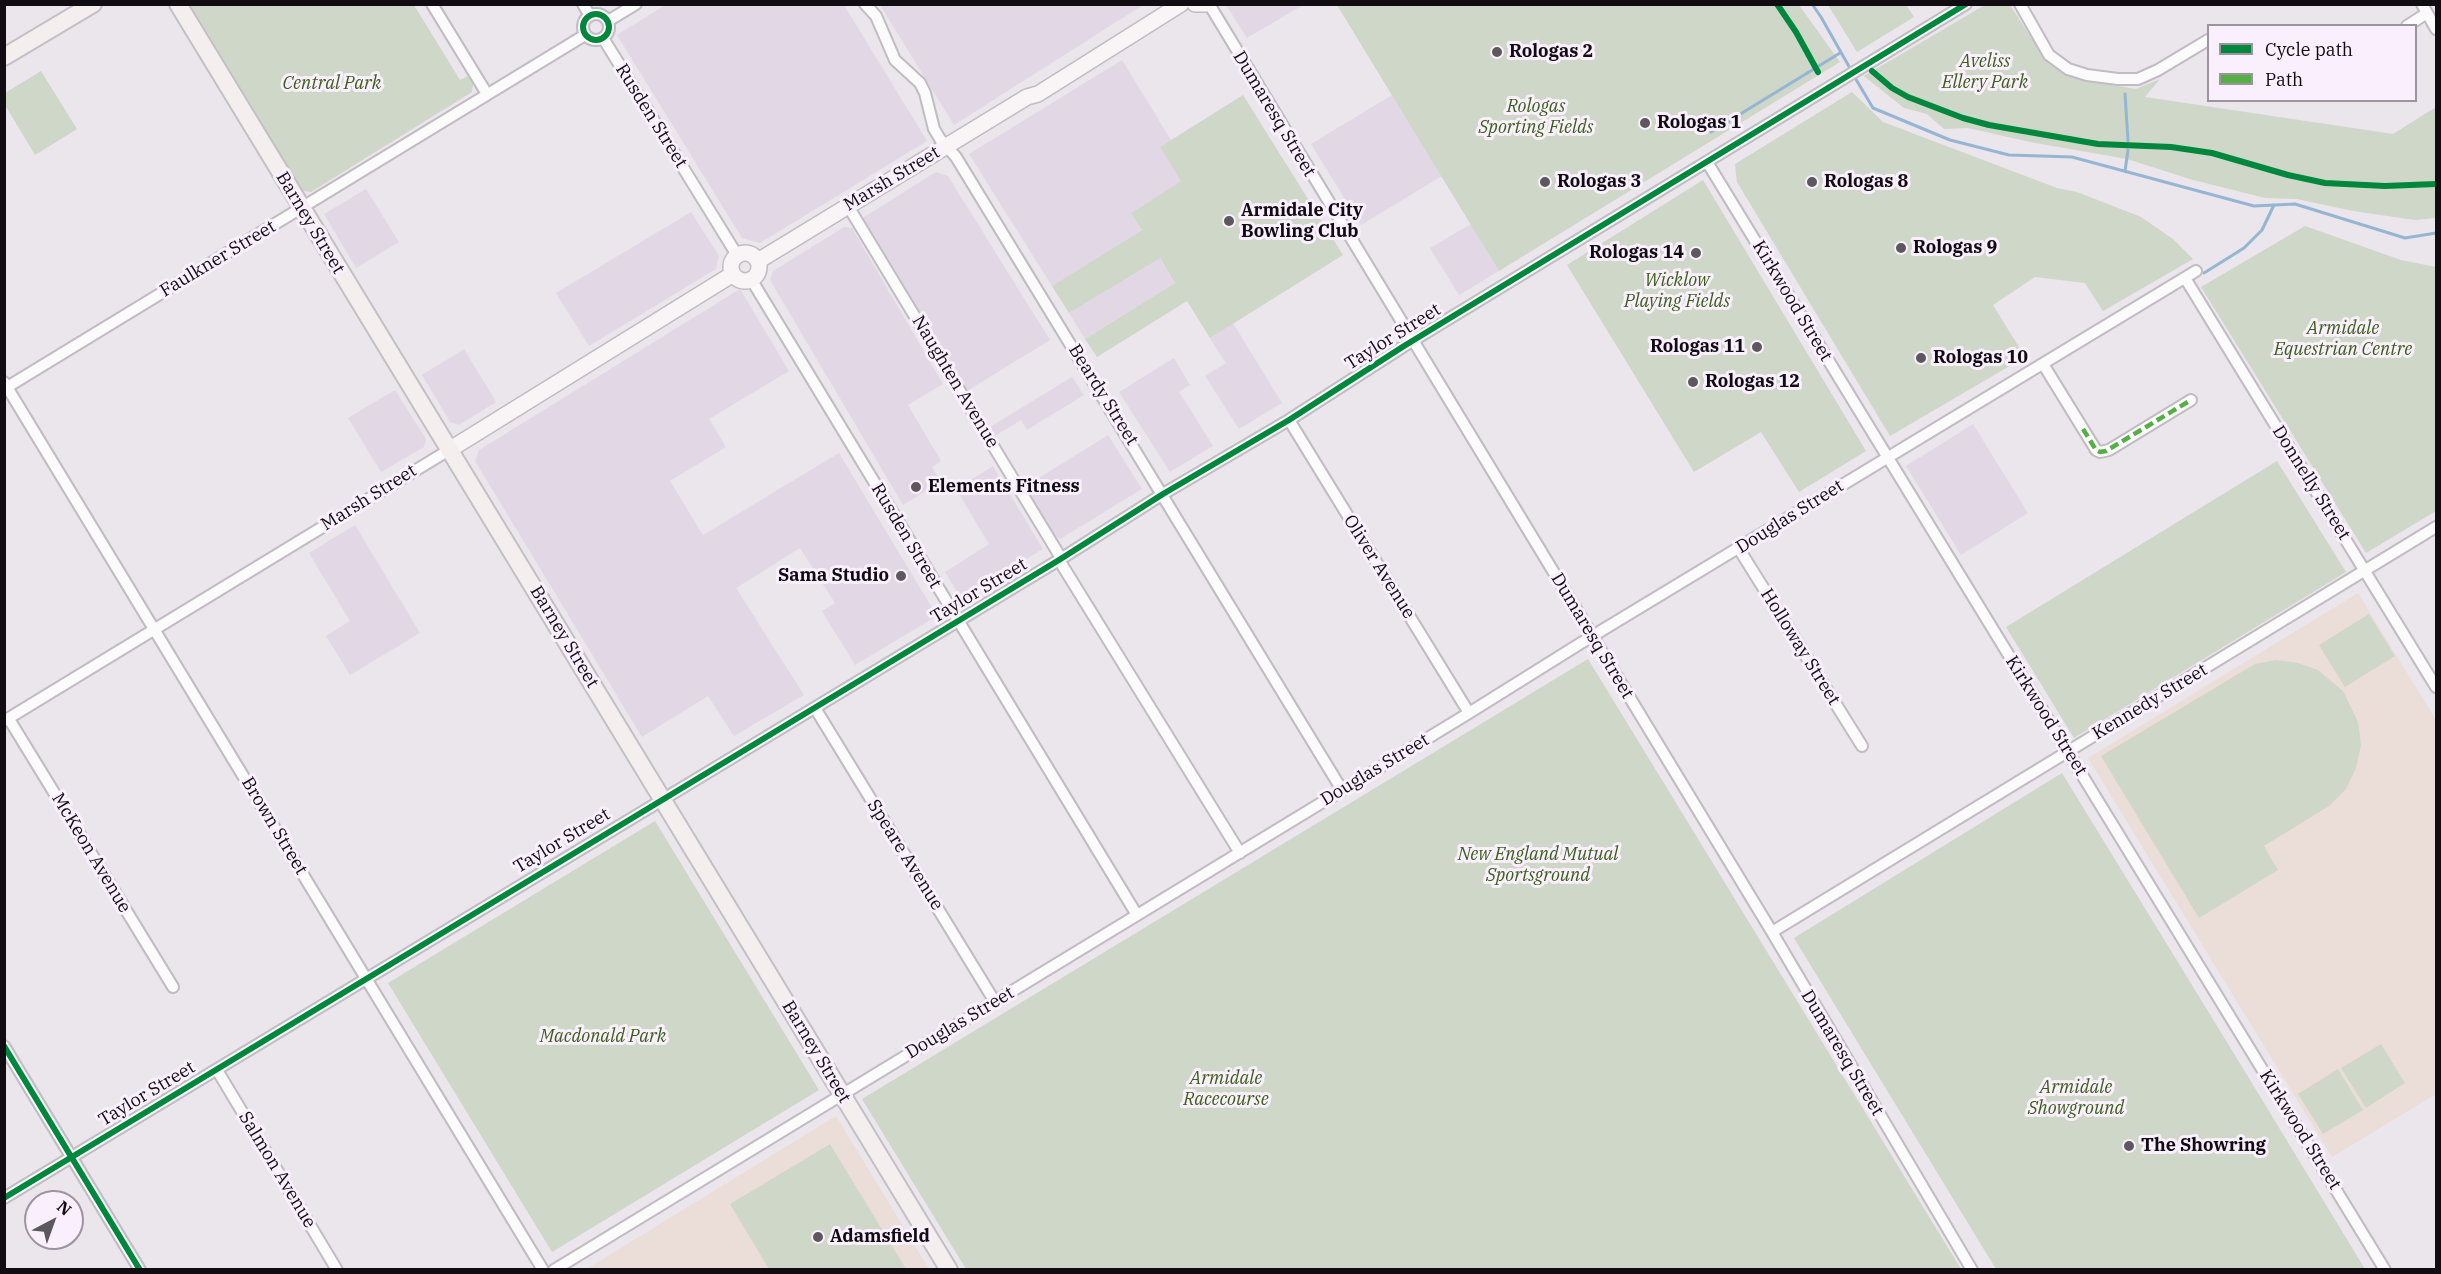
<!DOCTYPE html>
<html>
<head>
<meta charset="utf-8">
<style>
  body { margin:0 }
  #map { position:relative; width:2441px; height:1274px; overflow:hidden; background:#ebe5ec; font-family:"IBM Plex Serif",serif }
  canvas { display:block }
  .frame { position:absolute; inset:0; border:6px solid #100c11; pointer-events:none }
  .legend { position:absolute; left:2207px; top:24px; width:210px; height:78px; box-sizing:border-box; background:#f9effd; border:2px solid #9c949f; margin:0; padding:8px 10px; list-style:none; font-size:18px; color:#100c11 }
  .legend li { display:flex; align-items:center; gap:12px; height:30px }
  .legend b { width:30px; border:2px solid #9c949f }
  .north { position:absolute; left:24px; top:1190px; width:60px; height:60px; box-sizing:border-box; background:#f9effd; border:2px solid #9c949f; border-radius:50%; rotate:41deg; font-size:16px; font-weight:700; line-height:24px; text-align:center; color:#100c11 }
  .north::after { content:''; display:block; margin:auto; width:21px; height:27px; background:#5d585e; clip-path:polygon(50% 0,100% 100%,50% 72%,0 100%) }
</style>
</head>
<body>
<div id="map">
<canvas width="2441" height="1274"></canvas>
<div class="frame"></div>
<ul class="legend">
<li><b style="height:8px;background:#00873e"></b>Cycle path</li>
<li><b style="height:8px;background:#54b044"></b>Path</li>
</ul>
<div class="north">N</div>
</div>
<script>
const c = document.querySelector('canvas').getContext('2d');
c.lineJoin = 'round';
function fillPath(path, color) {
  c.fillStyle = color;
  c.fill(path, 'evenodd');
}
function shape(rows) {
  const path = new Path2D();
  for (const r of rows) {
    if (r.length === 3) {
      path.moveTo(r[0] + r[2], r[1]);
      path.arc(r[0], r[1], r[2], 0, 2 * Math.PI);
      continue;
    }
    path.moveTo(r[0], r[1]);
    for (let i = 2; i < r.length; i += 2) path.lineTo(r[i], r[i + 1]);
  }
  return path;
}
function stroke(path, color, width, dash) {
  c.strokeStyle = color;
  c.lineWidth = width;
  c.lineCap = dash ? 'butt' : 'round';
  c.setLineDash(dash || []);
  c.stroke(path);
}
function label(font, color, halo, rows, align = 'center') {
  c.font = font + ' "IBM Plex Serif",serif';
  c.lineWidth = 6;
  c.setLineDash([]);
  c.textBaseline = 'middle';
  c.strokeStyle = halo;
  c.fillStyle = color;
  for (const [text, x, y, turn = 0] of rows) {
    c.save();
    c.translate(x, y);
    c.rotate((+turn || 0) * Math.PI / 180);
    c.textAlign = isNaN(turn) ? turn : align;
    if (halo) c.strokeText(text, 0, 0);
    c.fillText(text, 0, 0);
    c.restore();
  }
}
fillPath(shape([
  [667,4,844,5,927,141,760,243,742,238,617,35],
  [880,5,1143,5,954,125],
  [1226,5,1303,5,1247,38],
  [1122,60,1171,140,1160,147,1182,181,1132,212,1142,230,1052,286,969,154],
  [1392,95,1442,176,1361,225,1311,144],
  [936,172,948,176,1050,340,967,391,861,219],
  [366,189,399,242,356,268,324,214],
  [691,212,719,256,716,269,589,346,556,293],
  [1471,224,1499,271,1459,295,1430,248],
  [844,227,852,228,943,384,908,405,941,461,932,467,941,482,903,505,770,280,773,271],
  [1159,257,1175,283,1085,339,1069,313],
  [740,289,789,371,709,419,726,447,670,481,703,535,839,453,937,616,855,665,822,611,835,603,800,548,736,588,804,695,734,736,708,696,642,737,475,461,479,450],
  [1233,323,1282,403,1239,429,1205,376,1226,363,1210,338],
  [464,349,496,402,459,425,450,422,422,375],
  [1174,358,1190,385,1179,392,1213,446,1170,472,1119,392],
  [1072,377,1084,395,1027,430,1021,420,995,436,990,427],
  [395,390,426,439,424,447,381,472,348,418],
  [1973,424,2028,513,1961,555,1906,466],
  [1108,435,1142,489,1060,539,1053,534,1026,486],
  [993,466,1043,549,965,596,959,595,945,572,989,544,956,489],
  [355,525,420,633,350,675,326,636,350,621,309,553]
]), '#e2d8e5');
fillPath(shape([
  [2358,593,2436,720,2436,1094,2332,1157,2088,758],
  [836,1116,929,1269,585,1270]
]), '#ebded8');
fillPath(shape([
  [190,5,414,5,460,80,468,76,473,84,472,92,311,192,303,191],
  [1337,5,1799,5,1840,62,1499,271],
  [1828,5,1906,5,1914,17,1857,52],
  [1985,5,2010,5,2047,62,2059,71,2088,81,2136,89,2160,79,2145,97,2393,134,2436,107,2436,218,2415,220,2353,211,2297,199,2265,198,2193,180,2127,159,2030,142,1968,128,1944,129,1927,114,1904,108,1864,76],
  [41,71,77,129,35,155,5,105,5,93],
  [1852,92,1883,122,2057,188,2077,192,2141,217,2173,239,2193,259,2103,311,2085,283,2035,277,1993,305,2025,357,1890,436,1737,182,1735,164],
  [1243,95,1343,255,1210,338,1187,301,1097,357,1085,339,1175,283,1160,258,1069,313,1052,286,1142,230,1131,213,1181,181,1160,147],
  [1703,180,1866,451,1799,492,1761,432,1694,472,1567,265],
  [2305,226,2401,260,2436,267,2436,511,2366,553,2201,287],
  [2277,461,2346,572,2074,738,2006,627],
  [2369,614,2395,656,2345,687,2319,645],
  [1588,659,1961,1269,966,1269,862,1099],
  [2276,660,2298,663,2318,670,2343,691,2358,722,2361,745,2356,768,2346,789,2329,806,2264,846,2278,870,2199,918,2101,756,2255,664],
  [2062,773,2233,1052,2365,1269,1996,1269,1794,938],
  [655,821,819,1090,552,1252,388,983],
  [2381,1044,2405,1083,2366,1108,2341,1068],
  [2338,1069,2363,1110,2323,1134,2298,1094],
  [830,1144,906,1269,769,1269,730,1204]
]), '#ced7c8');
stroke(shape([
  [1812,4,1821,17,1851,70],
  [1854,76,1873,108,1950,140,2009,155,2072,157,2254,206,2295,204,2405,238,2436,233],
  [2125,94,2128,141],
  [1711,132,1840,53],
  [2125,171,2128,150],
  [2204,273,2244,248,2262,230,2274,205]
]), '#95b6d3', 3);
const street = shape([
  [432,4,487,94],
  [583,4,590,16],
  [865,4,876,16,895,60,920,83,925,93,934,129,940,139,956,157,1342,790],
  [1209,4,1772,932,1972,1270],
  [2020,4,2049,55,2068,69,2087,75,2118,79,2138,79,2158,70,2208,40],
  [2422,4,2436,29],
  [596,27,13],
  [608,21,636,4],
  [2407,26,2427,13],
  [603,38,737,255],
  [1707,162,2385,1270],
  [848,206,1061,558],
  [2185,278,2436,687],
  [751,279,1137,915],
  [2043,364,2096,450,2100,452,2109,450,2191,400],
  [4,382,543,1270],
  [4,389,585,35],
  [1289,420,1469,713],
  [1739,549,1862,746],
  [1059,560,1240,853],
  [815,708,995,1002],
  [9,719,173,987],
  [4,721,449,450],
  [1772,932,2436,527],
  [4,1046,140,1270],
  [217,1070,337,1270],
  [4,1198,1059,560,1163,494,1289,420,1404,346,1966,4],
  [554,1270,1469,713,1581,643,2196,271]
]);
const secondary = shape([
  [1195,4,1206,4],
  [745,267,14],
  [758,261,1027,97,1038,94,1181,4],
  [449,450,733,274]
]);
const primary = shape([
  [178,4,949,1270],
  [4,57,93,4]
]);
stroke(street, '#c1bcc2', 14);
stroke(secondary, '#c1bcc2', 18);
stroke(primary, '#c3c0c4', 20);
stroke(street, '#fcfbfc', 10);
stroke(secondary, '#f9f4f5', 15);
stroke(primary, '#f4eeef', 16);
stroke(shape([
  [2083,429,2096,450,2100,452,2106,451,2191,400]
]), '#54b044', 4.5, [9, 4.5]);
stroke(shape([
  [1777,4,1796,32,1818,72],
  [596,27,13],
  [1872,71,1892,88,1908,97,1963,118,1989,125,2098,144,2171,147,2212,153,2288,175,2325,183,2385,186,2436,184],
  [4,1046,140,1270],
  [4,1198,1059,560,1163,494,1289,420,1404,346,1966,4]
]), '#00873e', 6);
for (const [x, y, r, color] of [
  [1497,52,6,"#5d585e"],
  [1645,123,6,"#5d585e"],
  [1545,182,6,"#5d585e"],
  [1812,182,6,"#5d585e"],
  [1229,221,6,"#5d585e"],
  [1901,248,6,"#5d585e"],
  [1696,253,6,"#5d585e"],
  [1757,347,6,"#5d585e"],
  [1921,358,6,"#5d585e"],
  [1693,382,6,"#5d585e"],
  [916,487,6,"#5d585e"],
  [901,576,6,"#5d585e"],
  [2129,1146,6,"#5d585e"],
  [818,1237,6,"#5d585e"]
]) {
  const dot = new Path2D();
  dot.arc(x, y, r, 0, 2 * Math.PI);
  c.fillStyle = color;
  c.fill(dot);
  stroke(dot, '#f9effd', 2);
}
label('bold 18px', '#100c11', '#f9effd', [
  ["Rologas 2",1509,52],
  ["Rologas 1",1657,123],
  ["Rologas 3",1557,182],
  ["Rologas 8",1824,182],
  ["Armidale City",1241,211],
  ["Bowling Club",1241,232],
  ["Rologas 9",1913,248],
  ["Rologas 14",1684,253,"right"],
  ["Rologas 11",1745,347,"right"],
  ["Rologas 10",1933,358],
  ["Rologas 12",1705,382],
  ["Elements Fitness",928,487],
  ["Sama Studio",889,576,"right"],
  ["The Showring",2141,1146],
  ["Adamsfield",830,1237]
], 'left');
label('italic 18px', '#3a5f19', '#f9effd', [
  ["Aveliss",1985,62],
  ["Ellery Park",1985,83],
  ["Central Park",332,84],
  ["Rologas",1536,107],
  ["Sporting Fields",1536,128],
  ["Wicklow",1677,281],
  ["Playing Fields",1677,302],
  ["Armidale",2343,329],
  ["Equestrian Centre",2343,350],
  ["New England Mutual",1538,855],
  ["Sportsground",1538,876],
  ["Macdonald Park",603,1037],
  ["Armidale",1226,1079],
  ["Racecourse",1226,1100],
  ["Armidale",2076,1088],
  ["Showground",2076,1109]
]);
label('18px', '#100c11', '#f9effd', [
  ["Dumaresq Street",1274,114,59],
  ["Rusden Street",651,116,58],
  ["Marsh Street",892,179,-31],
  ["Barney Street",310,223,59],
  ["Faulkner Street",218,259,-31],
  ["Kirkwood Street",1792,301,59],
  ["Taylor Street",1393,337,-32],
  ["Naughten Avenue",955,382,59],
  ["Beardy Street",1103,395,58],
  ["Donnelly Street",2311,483,58],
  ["Marsh Street",369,498,-32],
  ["Douglas Street",1790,517,-32],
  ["Rusden Street",906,536,59],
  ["Oliver Avenue",1379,567,58],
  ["Taylor Street",979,591,-31],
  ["Dumaresq Street",1592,636,59],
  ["Barney Street",564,637,59],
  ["Holloway Street",1800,647,58],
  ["Kennedy Street",2150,702,-31],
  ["Kirkwood Street",2046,716,58],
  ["Douglas Street",1375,770,-31],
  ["Brown Street",274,826,59],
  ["Taylor Street",562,841,-31],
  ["McKeon Avenue",91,853,59],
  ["Speare Avenue",905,855,58],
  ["Douglas Street",960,1023,-31],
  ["Barney Street",816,1052,59],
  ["Dumaresq Street",1842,1053,59],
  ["Taylor Street",147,1094,-31],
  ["Kirkwood Street",2300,1130,58],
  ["Salmon Avenue",277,1170,59]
]);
</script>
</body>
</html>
